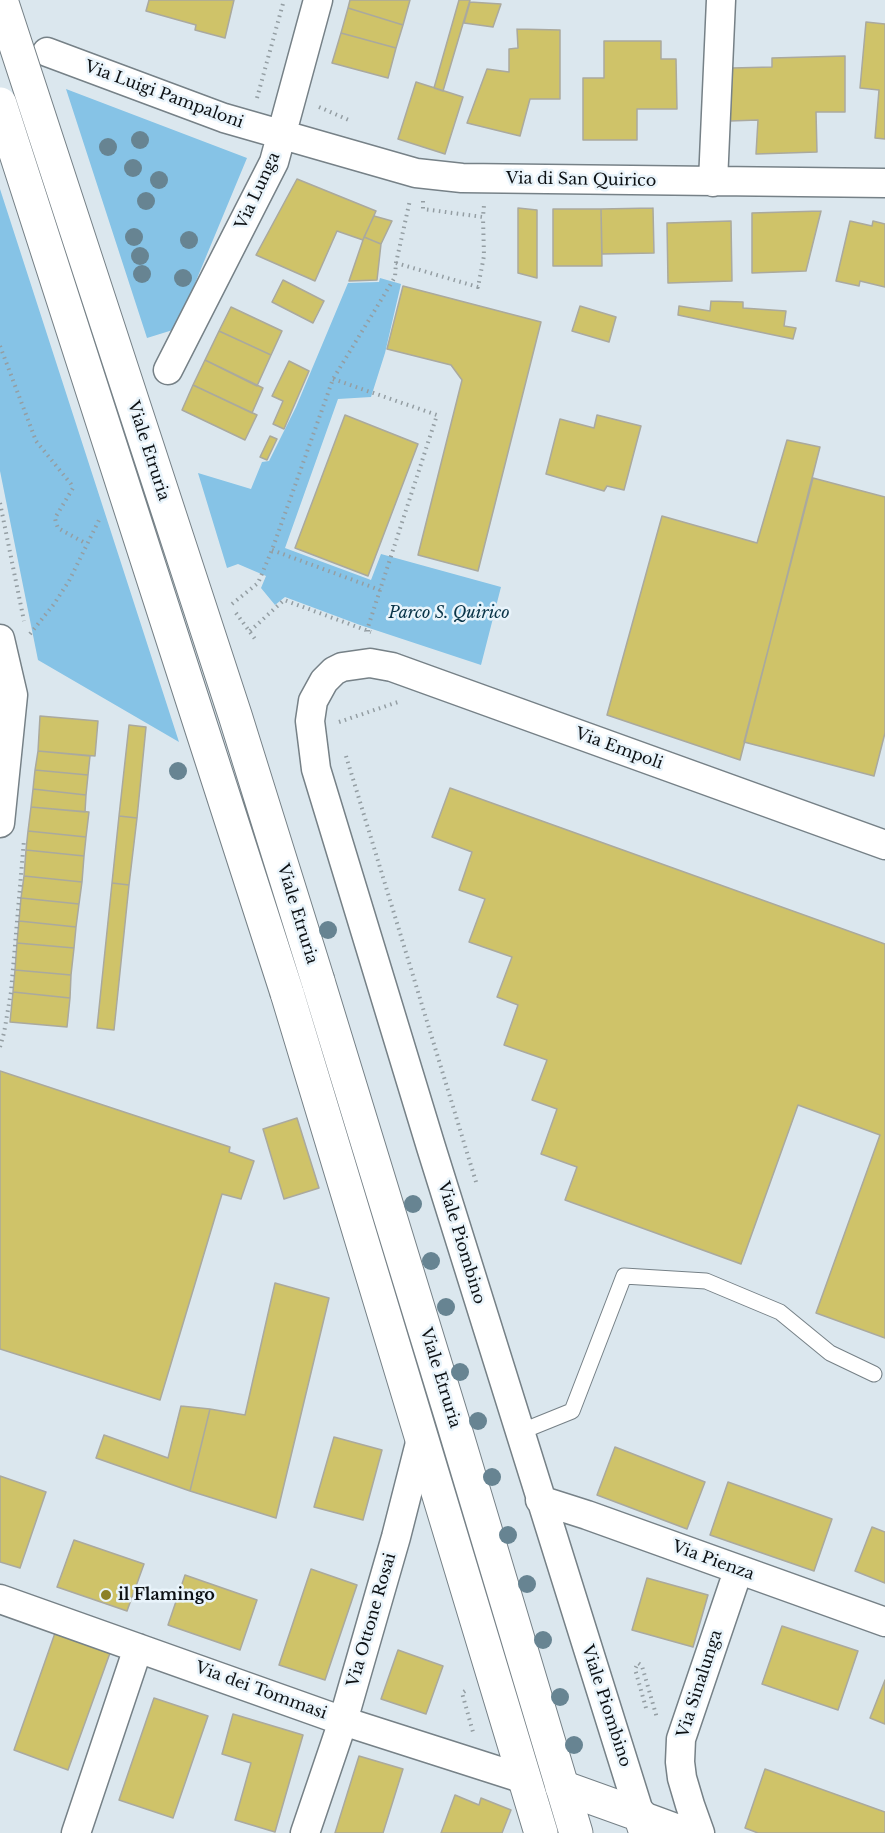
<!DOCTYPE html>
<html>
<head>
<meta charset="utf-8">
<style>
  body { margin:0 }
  canvas { display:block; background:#dbe7ee }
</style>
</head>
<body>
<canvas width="885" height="1833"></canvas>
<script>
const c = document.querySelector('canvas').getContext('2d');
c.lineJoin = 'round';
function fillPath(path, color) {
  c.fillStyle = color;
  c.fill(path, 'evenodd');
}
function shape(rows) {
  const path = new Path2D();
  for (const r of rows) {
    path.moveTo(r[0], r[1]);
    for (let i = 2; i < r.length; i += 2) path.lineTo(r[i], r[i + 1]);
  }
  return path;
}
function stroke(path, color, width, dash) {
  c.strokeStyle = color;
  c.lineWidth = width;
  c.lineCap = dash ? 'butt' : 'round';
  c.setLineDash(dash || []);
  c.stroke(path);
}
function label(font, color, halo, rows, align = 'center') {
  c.font = font + ' "Libre Baskerville",serif';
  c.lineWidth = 5;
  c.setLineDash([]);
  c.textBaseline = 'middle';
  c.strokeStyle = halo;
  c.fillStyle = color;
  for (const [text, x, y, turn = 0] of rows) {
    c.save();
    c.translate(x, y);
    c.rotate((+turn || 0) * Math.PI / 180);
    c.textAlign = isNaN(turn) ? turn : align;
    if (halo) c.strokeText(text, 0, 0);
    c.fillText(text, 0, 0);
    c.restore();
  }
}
fillPath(shape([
  [66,89,247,158,176,329,147,338],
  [0,189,179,742,38,660,0,471],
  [380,278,401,284,385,353,371,397,338,399,285,548,371,580,381,554,501,587,481,665,360,625,285,597,275,605,261,588,266,576,238,564,227,568,198,473,251,489,262,462,269,461,296,407,348,283,379,282]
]), '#86c3e6');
const building = shape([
  [149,0,234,0,225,38,195,30,196,25,146,11,149,0],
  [350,0,410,0,403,25,348,8,350,0],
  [459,0,470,0,443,91,434,88,459,0],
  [470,2,501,4,493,27,464,23,470,2],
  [348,8,403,25,396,48,341,33,348,8],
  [866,22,885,24,885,139,875,138,879,90,860,88,866,22],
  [517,29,560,30,560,99,530,99,520,136,467,123,487,69,509,72,509,49,518,48,517,29],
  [341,33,396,48,388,78,332,63,341,33],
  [604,41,661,41,661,59,676,59,677,109,637,109,637,140,583,140,583,78,604,78,604,41],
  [845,56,845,112,816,112,817,152,756,154,758,120,730,121,732,68,772,67,772,58,845,56],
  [416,82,463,97,445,154,398,139,416,82],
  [297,179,376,211,363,240,337,231,315,281,256,255,297,179],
  [518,208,537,210,537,278,518,273,518,208],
  [653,208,654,253,602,254,601,209,653,208],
  [553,209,601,209,602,266,553,266,553,209],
  [821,211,806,271,752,273,752,213,821,211],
  [374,216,392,221,381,244,364,237,374,216],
  [731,221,732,281,668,283,667,223,731,221],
  [850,221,872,226,873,221,885,224,885,287,860,281,859,286,836,281,850,221],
  [364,237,381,244,377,280,349,281,364,237],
  [283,280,324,301,313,323,272,302,283,280],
  [403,286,541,322,478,571,418,555,462,380,451,365,387,349,403,286],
  [711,301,743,302,743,308,786,311,784,326,796,328,793,339,678,315,679,306,710,311,711,301],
  [580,306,616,317,609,342,572,331,580,306],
  [231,307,282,331,271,355,219,331,231,307],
  [219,331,271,355,257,386,205,360,219,331],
  [205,360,263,388,252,413,193,385,205,360],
  [289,361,309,371,284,429,273,424,283,401,272,396,289,361],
  [193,385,257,415,245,440,182,410,193,385],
  [345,415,418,444,368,576,295,548,345,415],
  [597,415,641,426,624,490,607,486,604,491,546,474,560,419,594,428,597,415],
  [270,436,277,439,267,460,260,457,270,436],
  [787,440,820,447,740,760,607,715,662,516,757,543,787,440],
  [813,478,885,497,885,733,874,776,744,742,813,478],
  [40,716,98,721,95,756,38,751,40,716],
  [129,725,146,727,137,818,119,816,129,725],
  [38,751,90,756,88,775,35,770,38,751],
  [35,770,88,775,86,795,33,789,35,770],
  [450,788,885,944,885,1338,816,1313,880,1135,798,1105,741,1264,565,1200,577,1167,541,1154,557,1109,532,1100,547,1060,504,1045,518,1005,497,997,512,957,469,942,485,899,459,890,472,852,432,837,450,788],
  [33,789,86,795,85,812,31,807,33,789],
  [31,807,89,812,86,837,28,831,31,807],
  [119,816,137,818,129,885,112,883,119,816],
  [28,831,86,837,84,856,26,850,28,831],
  [26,850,84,856,82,882,24,876,26,850],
  [24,876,82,882,79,904,21,898,24,876],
  [112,883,129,885,114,1030,97,1028,112,883],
  [21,898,79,904,76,927,19,921,21,898],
  [19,921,76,927,74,948,17,943,19,921],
  [17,943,74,948,71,975,15,970,17,943],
  [15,970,71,975,70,998,13,992,15,970],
  [13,992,70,998,67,1027,10,1022,13,992],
  [0,1071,230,1147,229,1152,254,1161,241,1199,222,1194,160,1400,0,1349,0,1071],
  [297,1118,319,1188,284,1199,263,1129,297,1118],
  [275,1283,329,1298,276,1518,190,1491,210,1409,245,1415,275,1283],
  [181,1406,210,1409,190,1491,96,1458,104,1435,168,1458,181,1406],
  [334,1437,382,1450,363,1520,314,1507,334,1437],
  [615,1447,705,1482,687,1529,597,1495,615,1447],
  [0,1476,46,1492,20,1568,0,1562,0,1476],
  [728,1482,832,1519,814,1571,710,1535,728,1482],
  [872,1527,885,1532,885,1583,855,1571,872,1527],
  [74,1540,144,1564,127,1611,57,1587,74,1540],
  [311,1569,357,1585,325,1680,279,1665,311,1569],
  [185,1575,257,1600,240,1650,168,1625,185,1575],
  [647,1578,708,1595,693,1647,632,1630,647,1578],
  [782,1626,858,1651,838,1710,762,1684,782,1626],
  [55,1633,110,1653,68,1770,14,1750,55,1633],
  [398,1650,443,1666,426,1714,381,1699,398,1650],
  [885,1680,885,1724,870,1718,885,1680],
  [154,1698,208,1716,173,1818,119,1800,154,1698],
  [233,1714,303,1735,275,1832,235,1820,251,1763,222,1754,233,1714],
  [359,1756,403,1769,383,1833,335,1833,359,1756],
  [765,1769,885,1812,885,1833,758,1833,745,1828,765,1769],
  [455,1795,479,1805,481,1798,511,1810,502,1833,441,1833,455,1795]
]);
fillPath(building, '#cfc369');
stroke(building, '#aaa99e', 1.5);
const lane = shape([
  [520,1432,572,1411,624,1276,706,1281,780,1312,830,1353,874,1374]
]);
const street = shape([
  [47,52,224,118,416,173,462,178,885,183],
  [713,182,721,0],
  [168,370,274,162,318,0],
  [0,639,13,695,0,823],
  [540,1500,587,1515,885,1622],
  [0,1599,343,1721,524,1779],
  [76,1833,138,1648],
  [305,1833,343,1721,396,1537,421,1439],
  [689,1833,640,1815,431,1147,316,769,310,721,313,701,324,681,334,671,342,667,370,663,392,667,885,845],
  [700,1833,690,1805,682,1778,680,1762,681,1739,738,1571]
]);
const secondary = shape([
  [562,1787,640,1815,646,1833]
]);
const primary = shape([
  [318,981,453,1422,576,1833],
  [287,993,541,1833]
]);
stroke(lane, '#768187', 17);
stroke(street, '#768187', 31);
stroke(secondary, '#768187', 35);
stroke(primary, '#768187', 35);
stroke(shape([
  [257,98,284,0],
  [319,107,351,121],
  [423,201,423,209,483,217,484,205],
  [396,263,478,287,484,256,483,217],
  [0,346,36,441,71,484,73,488,55,518,56,523,58,528,63,531,87,544],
  [333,379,437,415,380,590,368,627,368,632],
  [0,503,24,621],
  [272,550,380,590],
  [232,604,258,583,272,550,333,379,395,277,396,263,410,200],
  [236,613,255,639],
  [250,631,284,600,371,632],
  [30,634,54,604,69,581,100,518],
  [339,722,398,702,400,703],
  [346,756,476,1182],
  [0,1047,4,1033,11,992,24,840],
  [465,1691,462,1693,473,1732],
  [646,1708,635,1669,638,1663,642,1666,657,1718]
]), '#949ea3', 4, [1.5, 4.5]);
stroke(lane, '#fff', 15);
stroke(street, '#fff', 28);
stroke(secondary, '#fff', 33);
stroke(primary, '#fff', 33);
const primaryBridge = shape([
  [1,0,235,715,318,981],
  [0,104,287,993]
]);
stroke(primaryBridge, '#768187', 35, []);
stroke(primaryBridge, '#fff', 33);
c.fillStyle = '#678492';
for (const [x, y] of [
  [140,140],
  [108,147],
  [133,168],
  [159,180],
  [146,201],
  [134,237],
  [189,240],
  [140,256],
  [142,274],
  [183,278],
  [178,771],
  [328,930],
  [413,1204],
  [431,1261],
  [446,1307],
  [460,1372],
  [478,1421],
  [492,1477],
  [508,1535],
  [527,1584],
  [543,1640],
  [560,1697],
  [574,1745]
]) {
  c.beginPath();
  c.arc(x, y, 9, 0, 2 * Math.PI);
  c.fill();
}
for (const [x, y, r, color] of [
  [106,1595,6,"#8c8028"]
]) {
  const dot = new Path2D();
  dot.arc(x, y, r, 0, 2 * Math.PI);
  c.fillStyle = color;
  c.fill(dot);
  stroke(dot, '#e9f4fb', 2);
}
label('16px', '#0d1114', '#e9f4fb', [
  ["Via Luigi Pampaloni",164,95,20],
  ["Via di San Quirico",581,180,1],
  ["Via Lunga",258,191,-65],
  ["Viale Etruria",148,451,72],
  ["Via Empoli",619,749,20],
  ["Viale Etruria",297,914,73],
  ["Viale Piombino",461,1243,73],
  ["Viale Etruria",440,1378,73],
  ["Via Pienza",713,1561,20],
  ["Via Ottone Rosai",372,1620,-74],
  ["Via Sinalunga",700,1684,-72],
  ["Via dei Tommasi",261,1691,20],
  ["Viale Piombino",606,1706,72]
]);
label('italic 16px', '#083347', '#e9f4fb', [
  ["Parco S. Quirico",449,613]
]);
label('bold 16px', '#0d1114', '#e9f4fb', [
  ["il Flamingo",118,1595]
], 'left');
</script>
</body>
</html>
